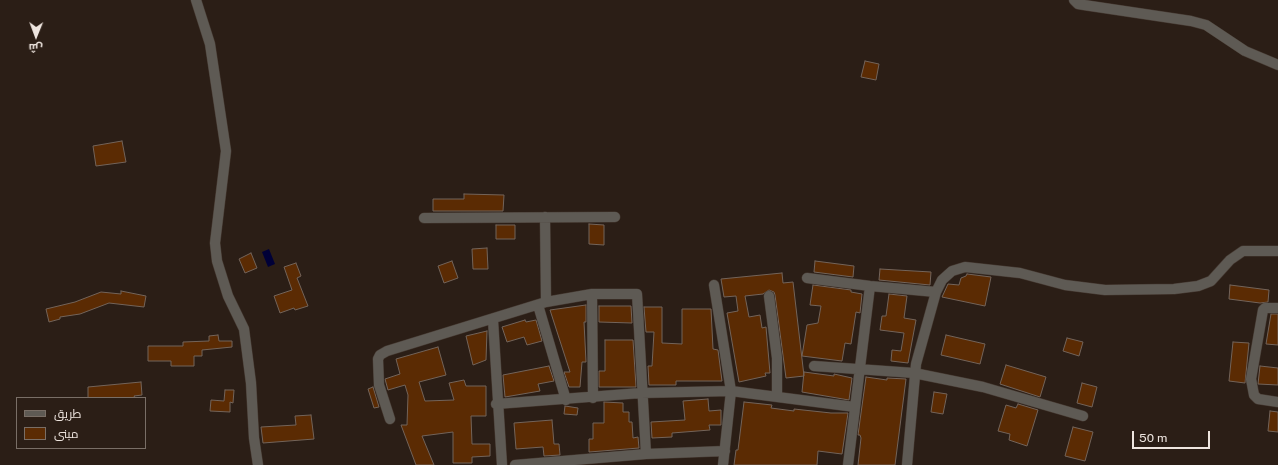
<!DOCTYPE html>
<html>
<head>
<meta charset="utf-8">
<style>
  body { margin:0 }
  #map { position:relative; width:1278px; height:465px; overflow:hidden; background:#2b1e16; font-family:"Public Sans",Cairo,sans-serif }
  canvas { display:block }
  .legend { position:absolute; left:16px; top:397px; width:130px; height:52px; box-sizing:border-box; background:#2b1e16; border:1px solid #796e66; margin:0; padding:5px 7px; list-style:none; font-size:12px; color:#eee5df }
  .legend li { display:flex; align-items:center; gap:8px; height:20px }
  .legend b { width:20px; border:1px solid #796e66 }
  .north { position:absolute; left:16px; top:16px; width:40px; height:40px; -webkit-text-stroke:3px #2b1e16; paint-order:stroke; rotate:181deg; font-size:11px; font-weight:700; line-height:16px; text-align:center; color:#eee5df }
  .north::after { content:''; display:block; margin:auto; width:14px; height:18px; background:#eee5df; clip-path:polygon(50% 0,100% 100%,50% 72%,0 100%) }
  .scale { position:absolute; left:1132px; top:431px; width:78px; height:18px; box-sizing:border-box; border:2px solid #eee5df; border-top:0; padding-left:5px; font-size:12px; line-height:14px; white-space:nowrap; color:#eee5df; -webkit-text-stroke:3px #2b1e16; paint-order:stroke }
</style>
</head>
<body>
<div id="map">
<canvas width="1278" height="465"></canvas>
<ul class="legend">
<li><b style="height:5px;background:#5e5a54"></b>طريق</li>
<li><b style="height:11px;background:#5b2b03"></b>مبنى</li>
</ul>
<div class="north">ش</div>
<div class="scale">50 m</div>
</div>
<script>
const c = document.querySelector('canvas').getContext('2d');
c.lineJoin = 'round';
function fillPath(path, color) {
  c.fillStyle = color;
  c.fill(path, 'evenodd');
}
function shape(rows) {
  const path = new Path2D();
  for (const r of rows) {
    path.moveTo(r[0], r[1]);
    for (let i = 2; i < r.length; i += 2) path.lineTo(r[i], r[i + 1]);
  }
  return path;
}
function stroke(path, color, width, dash) {
  c.strokeStyle = color;
  c.lineWidth = width;
  c.lineCap = dash ? 'butt' : 'round';
  c.setLineDash(dash || []);
  c.stroke(path);
}
fillPath(shape([
  [269,249,275,264,268,267,262,252]
]), '#000037');
const building = shape([
  [865,61,879,64,876,80,861,77,865,61],
  [122,141,126,162,96,166,93,146,122,141],
  [464,194,504,195,503,211,433,211,433,199,464,199,464,194],
  [589,224,604,225,604,245,589,244,589,224],
  [496,225,515,225,515,239,496,239,496,225],
  [487,248,488,269,473,269,472,249,487,248],
  [251,253,257,268,245,273,239,259,251,253],
  [452,261,458,278,444,283,438,266,452,261],
  [815,261,854,266,853,277,814,272,815,261],
  [296,263,301,276,297,278,308,306,295,310,294,308,280,313,274,296,292,290,284,267,296,263],
  [880,269,931,272,930,285,879,280,880,269],
  [782,273,783,283,793,282,804,376,786,378,775,295,774,292,769,290,763,294,745,296,749,317,760,315,762,328,766,327,770,373,765,373,766,376,739,382,727,313,738,311,736,296,724,297,721,279,782,273],
  [967,274,991,277,985,306,942,297,948,284,959,285,961,278,966,276,967,274],
  [813,285,851,290,851,292,862,294,860,313,856,312,851,344,845,343,842,361,802,356,807,325,818,323,821,306,810,305,813,285],
  [1230,285,1269,290,1268,302,1260,303,1229,299,1230,285],
  [121,291,146,296,144,307,109,303,80,314,60,317,60,319,49,322,46,309,75,302,101,292,121,294,121,291],
  [889,294,907,296,904,318,916,320,908,363,891,361,892,350,901,351,904,333,880,330,882,316,886,316,889,294],
  [586,305,586,322,584,322,586,362,582,362,580,387,569,387,564,372,570,372,550,310,586,305],
  [599,306,631,306,632,323,599,322,599,306],
  [644,307,662,307,662,343,682,344,682,309,711,309,713,349,718,350,722,381,676,381,676,385,649,385,648,366,652,366,654,332,646,332,644,307],
  [1271,314,1278,314,1278,345,1266,344,1271,314],
  [525,320,526,322,536,320,542,341,527,345,524,337,507,342,502,327,525,320],
  [487,331,486,360,473,365,466,336,487,331],
  [218,335,219,341,232,341,232,347,202,350,202,356,194,356,194,366,171,366,171,361,148,361,148,346,183,346,183,342,209,341,209,336,218,335],
  [946,335,985,344,980,364,941,355,946,335],
  [1067,338,1083,342,1079,356,1063,351,1067,338],
  [605,340,633,340,636,387,599,387,599,371,605,371,605,340],
  [1233,342,1249,343,1245,383,1229,381,1233,342],
  [438,347,446,375,419,382,425,401,454,400,449,383,464,380,466,386,486,386,486,416,471,416,472,444,490,444,490,456,472,457,472,463,453,463,453,432,422,436,434,465,416,465,401,425,407,425,408,395,405,385,388,390,385,379,400,374,396,359,438,347],
  [1006,365,1046,377,1040,397,1000,384,1006,365],
  [549,366,554,381,538,384,540,391,505,397,503,375,549,366],
  [1260,366,1278,368,1278,385,1258,384,1260,366],
  [804,372,834,376,834,374,852,378,849,400,802,392,804,372],
  [866,377,887,380,887,378,906,379,895,465,858,465,861,438,860,435,858,435,866,377],
  [141,382,142,395,134,396,135,398,88,398,88,387,141,382],
  [1082,383,1097,387,1092,407,1077,403,1082,383],
  [373,387,379,407,374,408,368,389,373,387],
  [225,390,234,390,233,403,230,402,230,412,210,411,211,400,224,401,225,390],
  [934,392,947,394,943,414,931,412,934,392],
  [708,399,709,411,721,410,721,425,709,425,710,430,672,433,672,437,652,438,651,422,685,420,683,401,708,399],
  [604,402,623,403,623,412,629,412,629,422,632,422,633,438,638,437,639,448,589,452,589,439,593,439,593,423,604,423,604,402],
  [744,402,772,405,771,408,794,411,794,409,831,413,848,413,842,454,818,451,817,465,734,465,736,450,738,450,744,402],
  [1018,404,1038,410,1027,446,1009,440,1010,434,998,431,1006,405,1016,408,1018,404],
  [565,406,578,408,577,415,564,414,565,406],
  [1270,411,1278,412,1278,432,1268,431,1270,411],
  [311,415,314,439,263,443,261,427,296,425,295,416,311,415],
  [552,420,554,444,559,444,560,455,544,456,543,447,516,449,514,423,552,420],
  [1073,427,1093,432,1085,461,1065,456,1073,427]
]);
fillPath(building, '#5b2b03');
stroke(building, '#73645a', 1);
const minor = shape([
  [196,0,210,44,226,151,215,243,217,261,228,296,244,329,251,383,254,438,258,465],
  [1074,0,1078,4,1084,5,1191,21,1206,25,1245,51,1278,65],
  [545,217,546,302],
  [424,218,615,217],
  [807,278,870,286,936,292],
  [769,296,777,358,777,397],
  [538,305,566,400],
  [1278,308,1265,308,1263,310,1251,379,1254,395,1258,399,1278,402],
  [493,320,502,465],
  [814,366,914,373,983,387,1083,416],
  [593,398,592,294,637,294,646,454],
  [496,404,641,393,731,391,714,285],
  [390,419,379,385,378,359,380,355,387,351,546,302,592,294],
  [515,465,646,454,725,451],
  [723,465,731,391,855,407],
  [848,465,870,286],
  [907,465,916,364,936,292,942,280,952,271,965,267,1020,273,1065,285,1105,290,1174,289,1198,286,1211,281,1230,260,1243,251,1278,251]
]);
stroke(minor, '#463a32', 11);
stroke(minor, '#5e5a54', 10);
</script>
</body>
</html>
